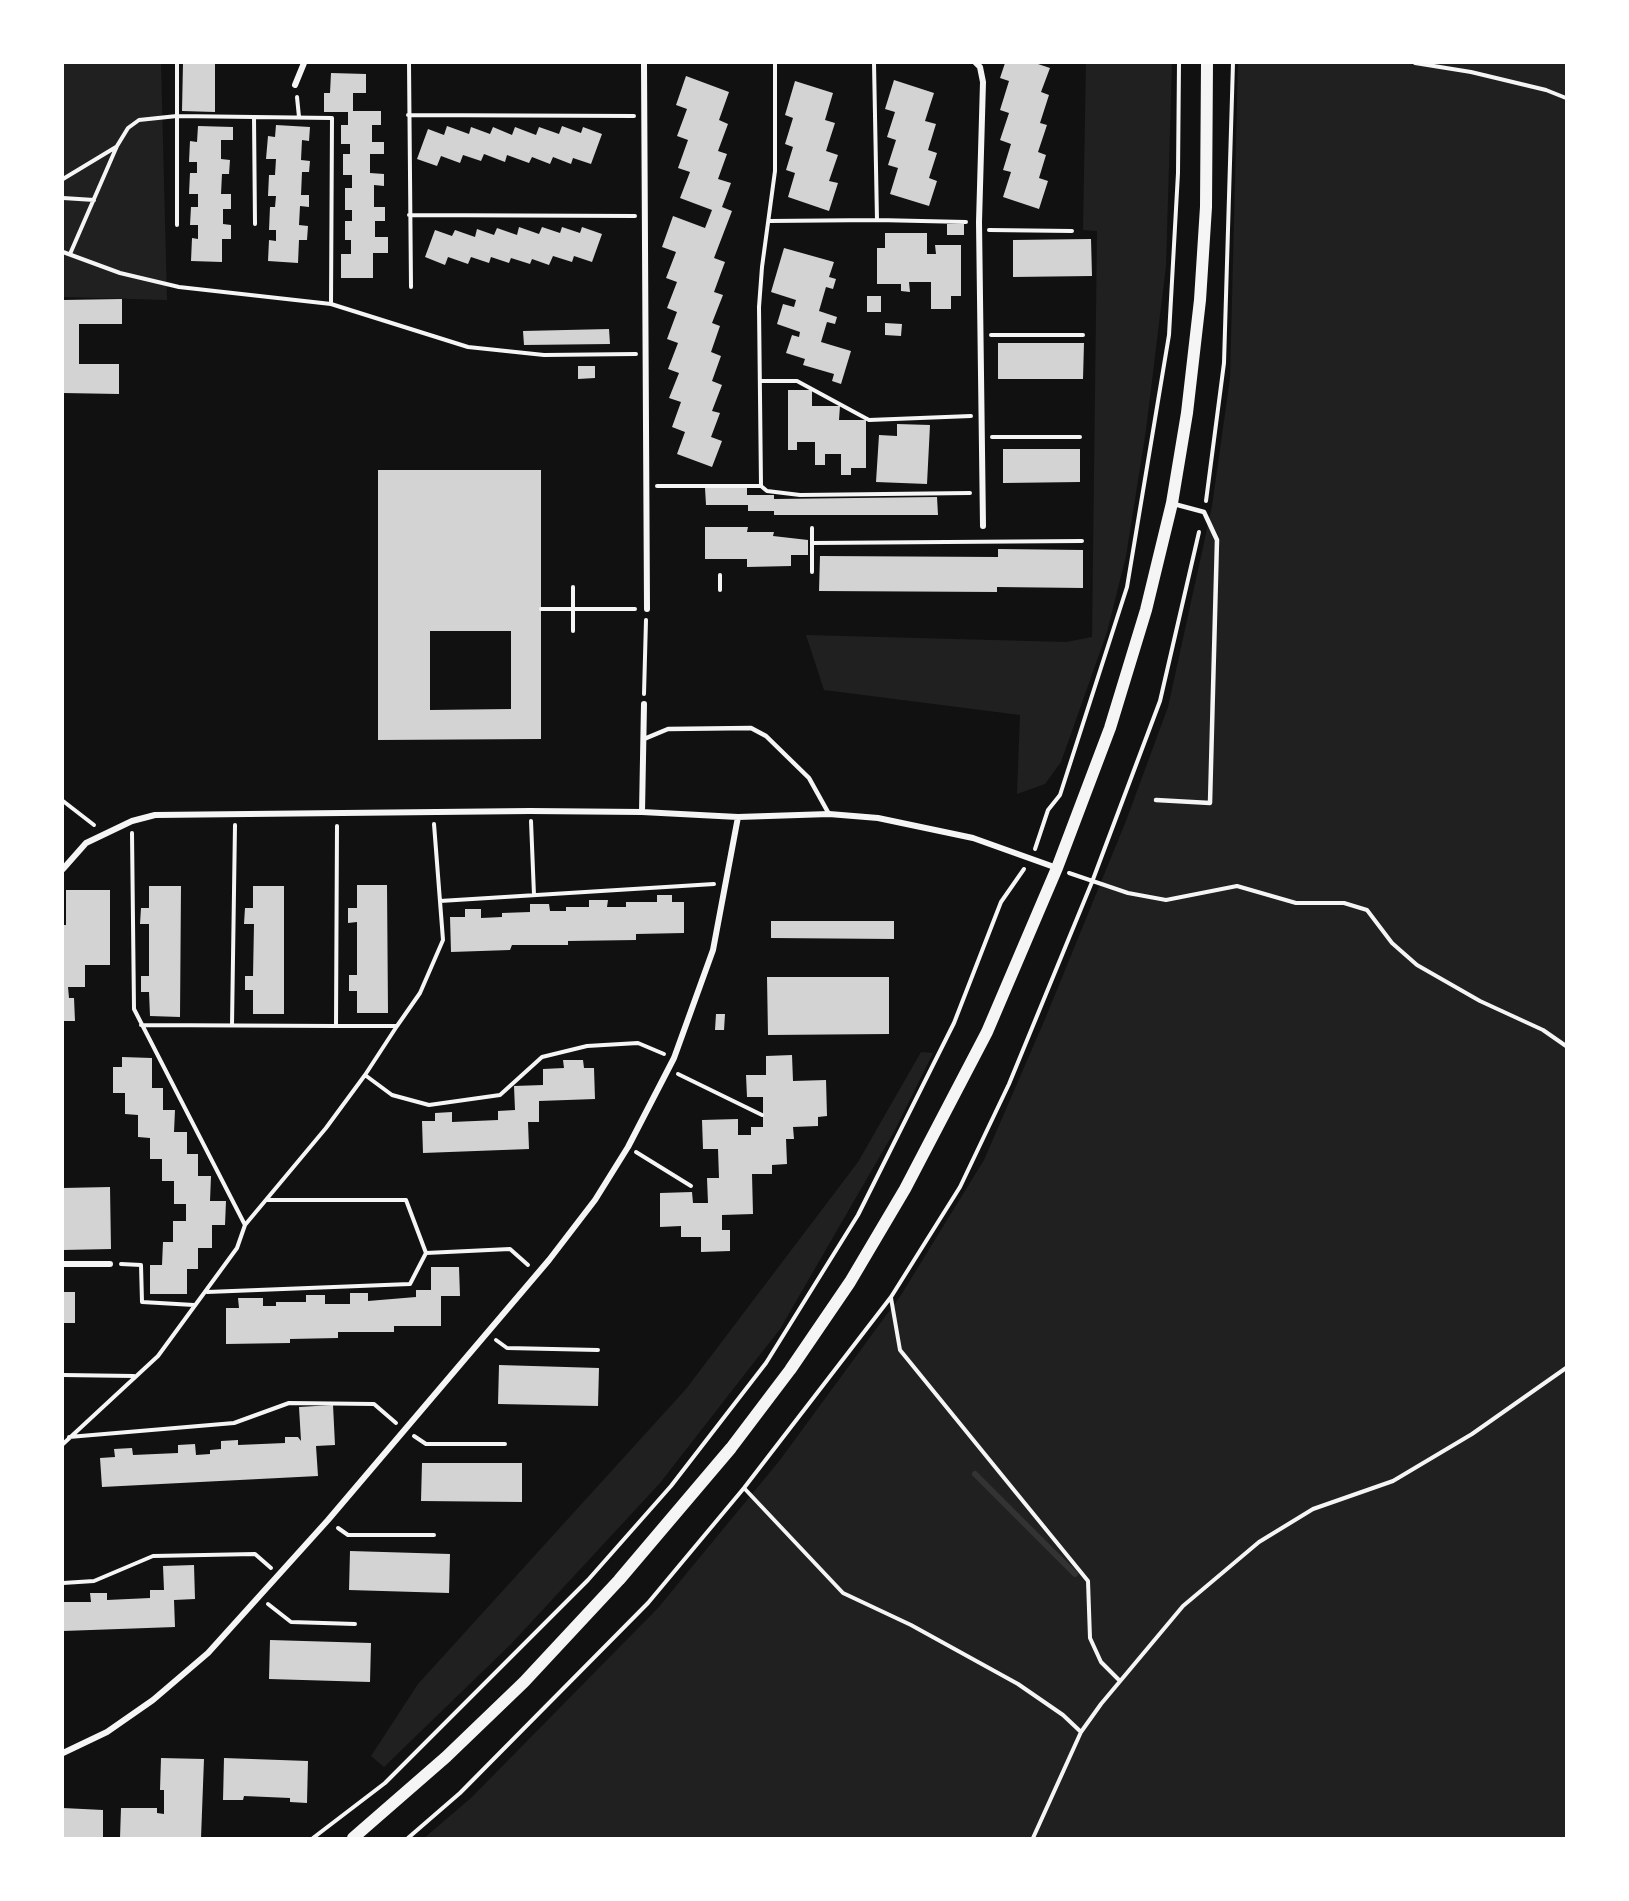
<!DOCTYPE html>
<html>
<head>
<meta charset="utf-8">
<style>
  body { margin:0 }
  #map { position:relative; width:1629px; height:1901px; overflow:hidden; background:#111; font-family:"Titillium Web",sans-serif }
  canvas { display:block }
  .frame { position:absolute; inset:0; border:64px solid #fff; pointer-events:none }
</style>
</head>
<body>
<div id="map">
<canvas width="1629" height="1901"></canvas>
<div class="frame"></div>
</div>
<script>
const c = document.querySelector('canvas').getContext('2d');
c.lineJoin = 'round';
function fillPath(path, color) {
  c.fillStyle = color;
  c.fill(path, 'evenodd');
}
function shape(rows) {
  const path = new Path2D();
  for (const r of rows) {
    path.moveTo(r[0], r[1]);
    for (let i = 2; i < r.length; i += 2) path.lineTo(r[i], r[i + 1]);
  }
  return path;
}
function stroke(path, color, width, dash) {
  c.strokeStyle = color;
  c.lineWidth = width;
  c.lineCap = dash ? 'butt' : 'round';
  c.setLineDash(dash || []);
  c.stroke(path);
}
fillPath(shape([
  [63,63,161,63,167,300,63,297],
  [1086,63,1172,63,1166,266,1146,430,1126,556,1107,632,1061,762,1045,784,1017,794,1020,715,824,690,806,635,1066,642,1092,637,1097,231,1083,230],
  [1238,63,1566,63,1566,1838,424,1838,471,1798,658,1608,780,1460,901,1295,984,1160,1045,1019,1126,821,1168,707,1212,506,1230,378],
  [921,1052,933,1053,895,1130,780,1329,660,1483,511,1644,384,1767,371,1756,418,1684,686,1389,858,1162]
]), '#202020');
stroke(shape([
  [975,1474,1075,1574]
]), '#333', 6);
fillPath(shape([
  [183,63,215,63,215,112,182,111],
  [1005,63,1035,63,1050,68,1041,92,1049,95,1040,123,1047,125,1038,152,1046,155,1039,178,1048,181,1039,209,1003,197,1011,172,1003,170,1011,144,1000,140,1009,113,1000,110,1009,81,1000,78],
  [331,73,366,74,366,93,353,93,353,111,381,111,381,125,372,125,372,142,384,142,384,154,370,154,370,173,384,174,384,186,374,185,374,207,385,207,385,221,375,221,375,237,388,237,388,253,373,253,373,278,341,278,341,254,351,254,351,240,345,240,345,221,352,221,352,210,345,210,345,188,352,188,352,175,343,175,343,154,350,154,350,144,341,144,341,125,348,125,348,112,324,112,324,93,330,93],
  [686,76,729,92,719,120,728,124,718,151,727,154,718,179,731,183,722,207,732,211,714,258,725,262,714,292,723,295,712,323,720,326,711,352,721,356,712,381,722,385,712,411,720,413,711,437,722,441,712,467,677,454,685,432,672,427,681,402,669,398,679,373,668,369,678,343,667,339,677,312,667,308,677,282,666,278,676,252,662,247,673,216,705,228,712,210,680,198,690,172,678,168,688,140,677,136,687,109,676,105],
  [894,80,934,93,925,121,936,124,928,150,937,153,929,178,937,181,929,206,890,194,898,168,888,165,896,140,887,137,895,112,885,109],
  [795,81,833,93,825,120,835,123,826,151,838,155,829,181,838,183,829,211,788,197,795,173,786,170,793,147,785,144,793,118,785,115],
  [276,125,310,127,309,141,302,140,301,160,310,161,309,172,302,172,301,195,309,195,309,207,300,206,299,225,308,226,307,240,299,240,298,263,268,261,269,240,276,241,276,230,269,230,270,207,275,207,276,196,268,196,269,175,275,175,276,159,266,159,268,136,275,137],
  [198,126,233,127,233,140,221,140,221,159,230,160,229,174,222,174,221,194,231,194,231,209,223,209,223,224,231,225,231,239,222,239,222,262,191,261,192,238,198,239,198,225,190,225,191,207,198,207,198,194,189,194,190,173,197,173,197,162,189,162,190,141,197,142],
  [447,126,469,134,471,127,490,134,493,127,512,135,515,127,536,135,539,127,559,134,562,126,581,133,583,127,602,134,591,164,573,158,571,164,553,157,550,164,532,157,529,163,507,155,505,162,484,154,481,161,463,155,460,163,441,156,437,166,417,159,428,129,444,135],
  [947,224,964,224,964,235,947,235],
  [519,227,539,234,542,227,560,233,562,227,580,233,582,227,602,234,592,262,574,256,572,262,553,256,549,265,532,259,530,264,511,258,509,263,491,257,489,263,471,257,468,264,448,257,445,265,425,257,435,230,452,236,455,230,475,237,477,229,494,235,497,228,517,235],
  [885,233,927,233,927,254,936,254,935,245,961,245,961,296,951,296,951,309,931,309,931,282,909,282,910,292,901,291,901,284,877,284,877,248,885,248],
  [1091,239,1092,276,1013,277,1013,240],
  [784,248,834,262,829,277,836,279,833,289,826,287,819,311,837,317,835,324,827,322,821,342,851,351,841,384,832,381,834,374,803,365,805,359,786,353,792,335,799,337,800,332,777,324,783,304,794,307,796,300,771,292],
  [867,296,881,296,881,312,867,312],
  [122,299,122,324,79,324,79,364,119,364,119,394,63,393,63,300],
  [885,323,902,324,901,336,885,335],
  [609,329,610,344,524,345,523,331],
  [998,343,1084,343,1083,379,998,379],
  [578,366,595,366,595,378,578,379],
  [788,390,812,390,812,406,840,406,839,420,866,420,866,468,851,468,851,475,841,475,841,454,825,454,825,465,815,465,815,442,797,442,797,450,788,450],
  [897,424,930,425,927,484,876,482,879,435,897,436],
  [1003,449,1080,449,1080,482,1003,483],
  [378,470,541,470,541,739,378,740],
  [430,631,511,631,511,709,430,710],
  [705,488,747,488,747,495,774,495,774,499,937,497,938,515,774,515,774,511,748,511,748,505,706,505],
  [705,527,748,527,747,532,774,532,773,536,808,540,808,555,791,555,791,566,747,567,747,559,705,559],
  [998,549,1083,550,1083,588,997,587,997,592,819,591,820,556,998,557],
  [357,885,387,885,388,1013,357,1013,357,991,349,991,349,975,357,975,357,922,348,923,348,908,357,908],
  [149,886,181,886,180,1017,150,1016,149,992,141,992,141,976,149,976,149,924,140,924,141,908,149,908],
  [253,886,284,886,284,1014,253,1014,253,990,245,990,245,976,253,976,254,924,244,924,245,908,253,908],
  [66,890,110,890,110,965,85,965,85,987,68,987,69,998,74,998,75,1021,63,1021,63,925,66,925],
  [657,895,672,895,672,902,684,902,684,933,636,934,636,940,568,941,568,945,512,945,510,950,451,952,450,917,465,917,465,909,481,909,481,918,502,917,502,913,530,912,530,904,549,904,550,911,566,911,566,907,589,907,589,900,608,900,607,907,626,907,626,902,657,902],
  [771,921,894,921,894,939,771,938],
  [767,977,889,977,889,1034,768,1035],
  [716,1014,725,1014,724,1030,715,1030],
  [792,1055,793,1081,826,1080,827,1116,818,1117,818,1126,793,1127,794,1139,786,1139,787,1164,772,1165,772,1174,752,1174,753,1214,722,1215,722,1230,730,1230,730,1251,701,1252,701,1237,681,1237,681,1226,660,1227,660,1193,692,1192,693,1203,708,1203,707,1178,719,1178,718,1149,703,1149,702,1120,738,1119,738,1135,751,1135,751,1127,763,1127,763,1097,747,1097,746,1075,766,1075,766,1056],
  [122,1057,152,1058,152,1088,163,1088,163,1110,175,1110,174,1132,187,1132,187,1154,198,1154,198,1176,211,1176,210,1201,226,1201,225,1225,212,1225,212,1248,198,1248,198,1269,187,1269,187,1294,150,1294,150,1265,162,1265,163,1242,173,1242,173,1221,186,1221,186,1204,174,1204,174,1181,162,1181,162,1159,150,1159,150,1138,138,1137,138,1115,125,1114,125,1093,113,1093,113,1067,122,1067],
  [563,1060,583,1060,584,1068,594,1068,595,1099,539,1101,539,1122,528,1122,529,1149,423,1153,422,1121,435,1121,435,1113,452,1112,452,1122,498,1120,498,1111,515,1110,514,1086,543,1085,543,1069,564,1068],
  [110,1187,111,1249,63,1250,63,1188],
  [431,1267,459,1267,460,1296,441,1296,441,1326,394,1326,394,1332,338,1332,338,1338,290,1339,290,1343,226,1344,226,1308,239,1308,238,1298,263,1298,263,1306,276,1306,276,1302,306,1302,306,1295,325,1295,325,1304,350,1304,350,1293,368,1293,368,1301,416,1297,416,1290,431,1290],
  [63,1292,75,1292,75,1323,63,1323],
  [499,1365,599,1368,598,1406,498,1404],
  [333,1405,335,1445,316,1446,318,1476,102,1487,100,1458,115,1457,114,1449,132,1448,133,1455,178,1453,178,1445,195,1444,196,1455,210,1454,210,1450,221,1449,221,1441,238,1440,238,1445,285,1443,285,1437,298,1437,301,1441,299,1407],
  [422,1463,522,1463,522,1502,421,1501],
  [350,1551,450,1554,449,1593,349,1590],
  [194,1565,195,1599,174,1600,175,1627,63,1631,63,1602,91,1602,90,1593,107,1593,107,1600,150,1598,150,1590,164,1590,163,1566],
  [270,1640,371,1643,370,1682,269,1679],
  [161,1758,204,1759,201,1838,120,1838,121,1808,157,1808,157,1813,164,1814,164,1790,160,1790],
  [224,1758,308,1761,307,1803,290,1802,290,1798,244,1796,243,1800,223,1800],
  [63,1808,103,1810,103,1838,63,1838]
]), '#d3d3d3');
stroke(shape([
  [177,63,177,225],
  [409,63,411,287],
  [874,63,877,220],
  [1415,63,1471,72,1546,90,1566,98],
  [297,97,299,117],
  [408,115,634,116],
  [254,117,255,224],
  [63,179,116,147],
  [63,198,94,200],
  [409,215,635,216],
  [769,221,877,220,966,222],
  [989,230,1072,231],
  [63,252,120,273,179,287,331,304,468,347,544,355,636,354],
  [70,254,117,146,128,128,139,120,177,116,332,118,331,304],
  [991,335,1083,335],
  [760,381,797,381,869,420,971,416],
  [992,437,1080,437],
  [657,486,761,486,759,307,762,267,775,171,775,63],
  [761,486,767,491,800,495,970,493],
  [1206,501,1224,363,1233,63],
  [812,528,812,572],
  [812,543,1082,541],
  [573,587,573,631],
  [720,590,720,575],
  [541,609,635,609],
  [644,694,646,620],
  [63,801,94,825],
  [531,821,534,895],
  [1035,849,1048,810,1060,795,1127,587,1169,335,1178,173,1179,63],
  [1069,873,1128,893,1166,900,1237,886,1296,903,1344,903,1367,910,1392,943,1417,965,1480,1001,1543,1030,1566,1046],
  [440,901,714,884],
  [141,1025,336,1026,337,826],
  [232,1025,235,825],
  [336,1026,397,1026,420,993,443,940,434,824],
  [678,1074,762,1115],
  [365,1075,397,1026],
  [636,1152,691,1186],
  [266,1200,406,1200,426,1253],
  [245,1225,326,1128,365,1075,392,1095,429,1105,500,1095,542,1057,587,1046,638,1043,664,1054],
  [121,1264,141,1265,142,1302,194,1305],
  [207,1292,410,1284,426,1253,510,1249,528,1265],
  [891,1298,900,1350,1088,1581,1090,1638,1101,1662,1120,1681],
  [496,1340,507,1348,598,1350],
  [63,1375,134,1376],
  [414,1436,426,1444,505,1444],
  [69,1437,234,1423,289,1403,374,1404,396,1423],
  [63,1444,158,1356,237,1248,245,1225,134,1009,132,833],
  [744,1488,843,1593,911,1625,1018,1684,1063,1715,1081,1732],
  [338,1528,348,1535,434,1535],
  [63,1583,94,1581,153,1556,255,1554,271,1568],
  [268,1604,291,1622,355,1624],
  [313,1838,385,1783,588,1580,671,1486,766,1363,858,1215,954,1023,1001,902,1024,869],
  [408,1838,460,1793,648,1603,744,1488,891,1297,960,1187,1009,1084,1092,882,1160,701,1199,532],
  [1033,1838,1081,1732,1101,1704,1183,1606,1259,1542,1313,1509,1393,1481,1472,1434,1566,1368]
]), '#f5f5f5', 4);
stroke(shape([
  [644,739,668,729,751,728,766,736,809,778,829,814],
  [1156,800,1210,803,1217,540,1204,512,1174,504]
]), '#f5f5f5', 4.5);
stroke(shape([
  [644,63,647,609],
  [976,63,980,67,983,82,979,222,983,526],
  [295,85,304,63],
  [642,812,644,704],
  [63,869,86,843,132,821,155,815,530,811,642,812,738,817,829,814,878,818,973,838,1057,868],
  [63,1264,110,1264],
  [63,1753,107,1732,153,1700,208,1653,328,1520,549,1260,595,1200,628,1147,674,1058,713,950,738,817]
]), '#f5f5f5', 6);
stroke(shape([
  [353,1838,446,1757,524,1682,619,1580,731,1448,790,1370,850,1282,905,1189,987,1032,1057,868,1110,728,1146,610,1172,503,1187,413,1200,300,1206,207,1207,63]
]), '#f5f5f5', 12);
</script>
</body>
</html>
